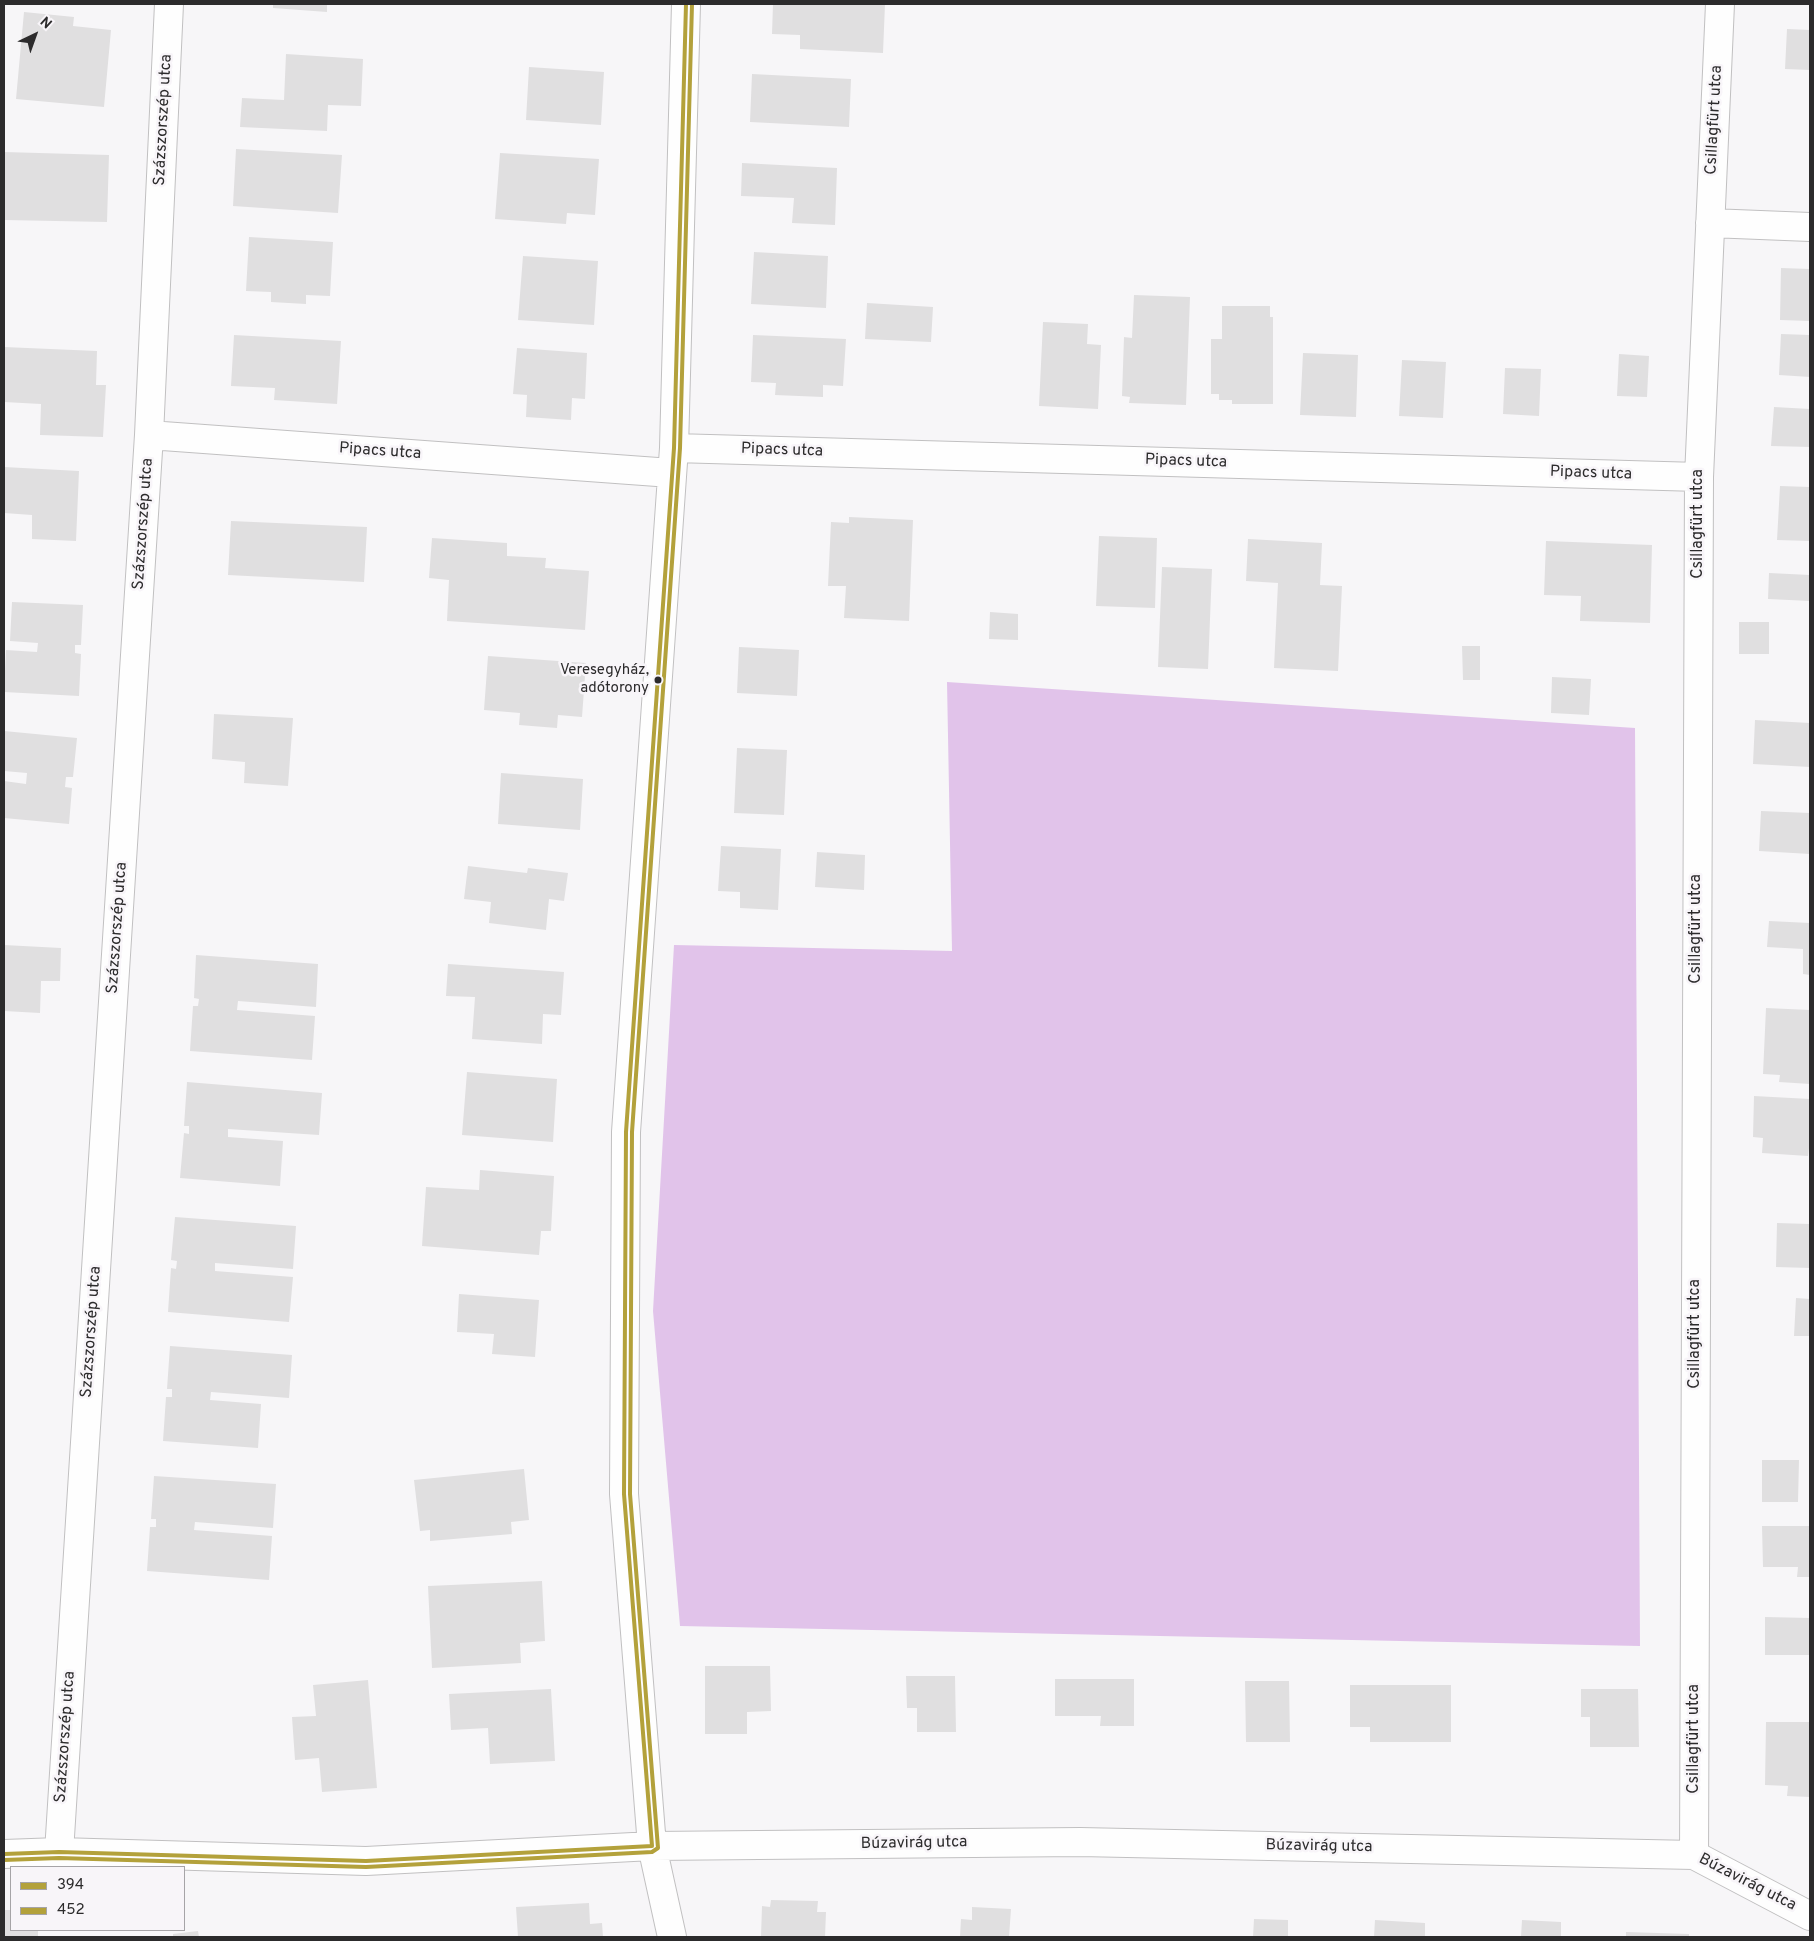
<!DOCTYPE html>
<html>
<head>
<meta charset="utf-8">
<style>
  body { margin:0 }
  #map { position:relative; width:1814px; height:1941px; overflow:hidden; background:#f7f6f8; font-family:Overpass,sans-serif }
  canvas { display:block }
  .frame { position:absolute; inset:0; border:5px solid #2c2b2c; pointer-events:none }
  .legend { position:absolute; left:10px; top:1866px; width:175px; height:65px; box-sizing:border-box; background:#f8f5f9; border:1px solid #a6a4a7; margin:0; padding:6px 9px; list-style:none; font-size:15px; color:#2c2b2c }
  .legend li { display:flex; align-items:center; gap:10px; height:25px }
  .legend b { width:25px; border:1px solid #a6a4a7 }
  .north { position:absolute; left:10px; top:10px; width:50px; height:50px; -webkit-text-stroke:4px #f8f5f9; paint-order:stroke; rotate:42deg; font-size:14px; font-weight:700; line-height:20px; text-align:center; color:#2c2b2c }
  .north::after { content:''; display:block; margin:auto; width:18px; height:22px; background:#2c2b2c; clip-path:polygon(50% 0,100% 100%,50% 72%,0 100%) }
</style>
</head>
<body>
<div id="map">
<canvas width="1814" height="1941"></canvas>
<div class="frame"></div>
<ul class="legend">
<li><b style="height:6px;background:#b3a13b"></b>394</li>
<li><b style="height:6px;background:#b3a13b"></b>452</li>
</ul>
<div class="north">N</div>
</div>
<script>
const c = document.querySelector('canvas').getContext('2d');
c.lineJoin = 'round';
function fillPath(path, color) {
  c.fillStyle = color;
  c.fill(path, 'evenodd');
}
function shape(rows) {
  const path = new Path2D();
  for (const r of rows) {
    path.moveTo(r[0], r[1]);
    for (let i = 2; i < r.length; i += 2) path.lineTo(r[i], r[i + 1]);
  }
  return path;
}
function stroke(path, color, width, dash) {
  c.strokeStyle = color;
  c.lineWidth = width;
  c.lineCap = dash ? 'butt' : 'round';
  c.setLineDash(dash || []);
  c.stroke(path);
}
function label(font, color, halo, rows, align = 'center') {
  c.font = font + ' Overpass,sans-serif';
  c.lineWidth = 5;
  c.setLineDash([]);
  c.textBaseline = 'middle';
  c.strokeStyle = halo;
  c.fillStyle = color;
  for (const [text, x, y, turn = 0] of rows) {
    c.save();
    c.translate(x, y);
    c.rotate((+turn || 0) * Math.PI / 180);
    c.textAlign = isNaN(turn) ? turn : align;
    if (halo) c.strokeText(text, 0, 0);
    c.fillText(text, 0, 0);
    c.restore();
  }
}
fillPath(shape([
  [947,682,1635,728,1640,1646,680,1626,653,1311,674,945,952,951]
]), '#e1c3ea');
fillPath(shape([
  [273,4,327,4,327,12,273,8],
  [773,4,885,4,883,53,800,49,800,35,772,34],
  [24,12,74,17,73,26,111,30,104,107,16,99],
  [1787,29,1810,30,1810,70,1785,69],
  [286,54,363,59,361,106,328,105,327,131,240,127,242,98,284,100],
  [529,67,604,72,601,125,526,120],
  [752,74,851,79,849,127,750,122],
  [236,149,342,155,338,213,233,206],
  [4,152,109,155,107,222,4,220],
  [500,153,599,159,595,215,567,213,566,224,495,219],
  [742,163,837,168,835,225,792,223,794,198,741,196],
  [249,237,333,242,330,296,306,295,306,304,271,302,271,292,246,291],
  [754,252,828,256,826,308,751,304],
  [523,256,598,261,594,325,518,320],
  [1781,268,1810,269,1810,321,1780,320],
  [1134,295,1190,297,1186,405,1129,403,1130,397,1122,396,1124,337,1132,338],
  [867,303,933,307,931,342,865,339],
  [1222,306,1270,306,1270,317,1273,317,1273,404,1232,404,1232,400,1219,400,1219,394,1211,394,1211,339,1222,339],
  [1043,322,1088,324,1087,344,1101,345,1098,409,1039,406],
  [1781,334,1810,335,1810,377,1779,375],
  [234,335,341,341,337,404,274,400,275,388,231,386],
  [753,335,846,339,843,386,823,385,823,397,775,395,776,383,751,382],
  [4,347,97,351,96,385,106,385,103,437,40,435,41,404,4,402],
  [517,348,587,353,585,399,572,398,571,420,526,417,527,395,513,394],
  [1303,353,1358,355,1356,417,1300,415],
  [1619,354,1649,356,1647,397,1617,396],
  [1402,360,1446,362,1443,418,1399,416],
  [1505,368,1541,369,1539,416,1503,414],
  [1774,407,1810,409,1810,447,1771,446],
  [4,467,79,471,76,541,32,539,32,515,4,513],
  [1780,486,1810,487,1810,541,1777,540],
  [849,517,913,520,909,621,844,618,846,586,828,586,831,522,849,523],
  [231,521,367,527,364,582,228,575],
  [1099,536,1157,538,1155,608,1096,606],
  [432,538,507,543,507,556,546,558,545,568,589,571,585,630,447,621,449,580,429,578],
  [1248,539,1322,543,1320,585,1342,586,1338,671,1274,668,1278,583,1246,581],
  [1546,541,1652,545,1650,623,1580,621,1581,596,1544,595],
  [1162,567,1212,569,1208,669,1158,667],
  [1769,573,1810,575,1810,601,1768,599],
  [12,602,83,605,81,645,75,645,75,653,81,654,79,696,4,692,6,650,37,652,38,643,10,641],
  [990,612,1018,614,1018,640,989,639],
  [1739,622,1769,622,1769,654,1739,654],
  [1462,646,1480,646,1480,680,1463,680],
  [739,647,799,650,797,696,737,693],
  [488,656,586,663,582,717,558,715,557,728,519,725,520,713,484,710],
  [1552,677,1591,679,1589,715,1551,713],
  [214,714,293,718,288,786,244,783,245,762,212,759],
  [1755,720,1810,723,1810,767,1753,764],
  [4,731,77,738,73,777,66,777,65,787,72,788,69,824,4,818,4,781,26,784,27,773,4,771],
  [737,748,787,750,784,815,734,813],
  [501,773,583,779,580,830,498,824],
  [1761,811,1810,813,1810,854,1759,851],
  [721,846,781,849,778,910,740,908,740,892,718,891],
  [817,852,865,855,864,890,815,887],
  [468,866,527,873,528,868,568,873,564,901,549,899,546,930,489,923,491,902,464,899],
  [1769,921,1810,923,1810,975,1803,974,1803,949,1767,947],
  [4,945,61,948,60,981,41,981,40,1013,4,1011],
  [196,955,318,964,316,1007,238,1001,237,1010,315,1016,312,1060,190,1051,193,1006,198,1006,199,999,194,998],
  [448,964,564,972,561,1015,543,1014,542,1044,472,1039,475,997,446,996],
  [1766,1008,1810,1010,1810,1084,1779,1082,1780,1075,1763,1074],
  [467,1072,557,1079,553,1142,462,1135],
  [187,1082,322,1093,319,1135,228,1129,228,1137,283,1141,280,1186,180,1178,184,1133,189,1134,189,1126,184,1126],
  [1754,1096,1810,1099,1810,1140,1808,1156,1762,1153,1763,1138,1753,1137],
  [480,1170,554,1176,551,1231,541,1231,539,1255,422,1246,426,1187,479,1190],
  [175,1217,296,1226,293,1269,215,1263,215,1271,293,1277,289,1322,168,1312,171,1268,176,1269,177,1261,171,1260],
  [1777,1223,1810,1224,1810,1268,1776,1267],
  [459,1294,539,1300,535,1357,492,1354,494,1334,457,1332],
  [1796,1298,1810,1299,1810,1336,1794,1336],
  [170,1346,292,1355,289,1398,211,1392,210,1400,261,1404,258,1448,163,1441,166,1397,172,1397,172,1389,167,1389],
  [1762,1460,1799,1460,1798,1502,1762,1502],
  [524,1469,529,1520,511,1522,512,1534,430,1541,430,1530,420,1531,414,1480],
  [154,1476,276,1484,273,1528,195,1522,194,1530,272,1536,269,1580,147,1571,150,1527,156,1527,156,1519,151,1519],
  [1762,1526,1810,1526,1810,1577,1797,1577,1798,1567,1763,1567],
  [542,1581,545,1641,520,1643,521,1663,432,1668,428,1586],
  [1765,1617,1810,1618,1810,1655,1765,1655],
  [705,1666,770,1666,771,1711,747,1712,747,1734,705,1734],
  [906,1676,955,1676,956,1732,917,1732,917,1708,907,1708],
  [1055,1679,1134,1679,1134,1726,1100,1726,1101,1716,1055,1716],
  [368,1680,377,1788,322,1792,319,1758,295,1760,292,1717,316,1716,313,1685],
  [1245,1681,1289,1681,1290,1742,1246,1742],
  [1350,1685,1451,1685,1451,1742,1370,1742,1370,1727,1350,1727],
  [551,1689,555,1761,490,1764,488,1728,451,1730,449,1694],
  [1581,1689,1638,1689,1639,1747,1590,1747,1590,1717,1581,1717],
  [1766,1722,1810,1722,1810,1797,1787,1796,1788,1786,1765,1785],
  [771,1900,818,1901,817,1912,826,1912,825,1937,761,1937,762,1906,770,1907],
  [589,1903,590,1924,602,1923,603,1937,518,1937,516,1907],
  [972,1907,1011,1909,1009,1937,960,1937,961,1919,972,1920],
  [4,1910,11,1910,11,1930,38,1930,38,1937,4,1937],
  [1254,1919,1288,1920,1288,1937,1253,1937],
  [1375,1920,1425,1923,1425,1937,1374,1937],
  [1522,1920,1561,1922,1561,1937,1521,1937],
  [198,1931,199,1937,173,1937,173,1934],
  [1626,1932,1689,1934,1689,1937,1626,1937]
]), '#e0dfe0');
const street = shape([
  [1710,223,1810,227],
  [149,435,671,473],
  [674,448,1699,477],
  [59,1852,149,435,169,4],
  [4,1854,59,1852,366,1861,652,1846,1080,1842,1694,1855,1810,1916],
  [1694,1855,1699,477,1720,4],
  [672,1937,652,1846,624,1494,626,1132,674,448,686,4]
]);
stroke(street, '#c1c0c1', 30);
stroke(street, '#fefefe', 28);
stroke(shape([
  [652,1846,624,1494,626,1132,674,448,686,4],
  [4,1854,59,1852,366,1861,652,1846]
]), '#b3a13b', 4);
stroke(shape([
  [4,1860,59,1858,366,1867,652,1852,658,1848,630,1494,632,1132,680,448,692,4]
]), '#b3a13b', 4);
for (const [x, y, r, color] of [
  [658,680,4.5,"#2c2b2c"]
]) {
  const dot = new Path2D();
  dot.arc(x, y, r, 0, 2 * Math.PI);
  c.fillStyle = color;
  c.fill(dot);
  stroke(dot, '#f8f5f9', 2);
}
label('15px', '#2c2b2c', '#f8f5f9', [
  ["Veresegyház,",649,671],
  ["adótorony",649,689]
], 'right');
label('16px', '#2c2b2c', '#f8f5f9', [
  ["Százszorszép utca",164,120,-87],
  ["Csillagfürt utca",1715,120,-87],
  ["Pipacs utca",782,451,2],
  ["Pipacs utca",380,452,4],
  ["Pipacs utca",1186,462,2],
  ["Pipacs utca",1591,474,2],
  ["Százszorszép utca",144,524,-86],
  ["Csillagfürt utca",1699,524,-90],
  ["Százszorszép utca",118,928,-86],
  ["Csillagfürt utca",1697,929,-90],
  ["Százszorszép utca",92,1332,-86],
  ["Csillagfürt utca",1696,1334,-90],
  ["Százszorszép utca",66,1737,-86],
  ["Csillagfürt utca",1695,1739,-90],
  ["Búzavirág utca",914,1844,-1],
  ["Búzavirág utca",1319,1847,1],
  ["Búzavirág utca",1747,1883,27]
]);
</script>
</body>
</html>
